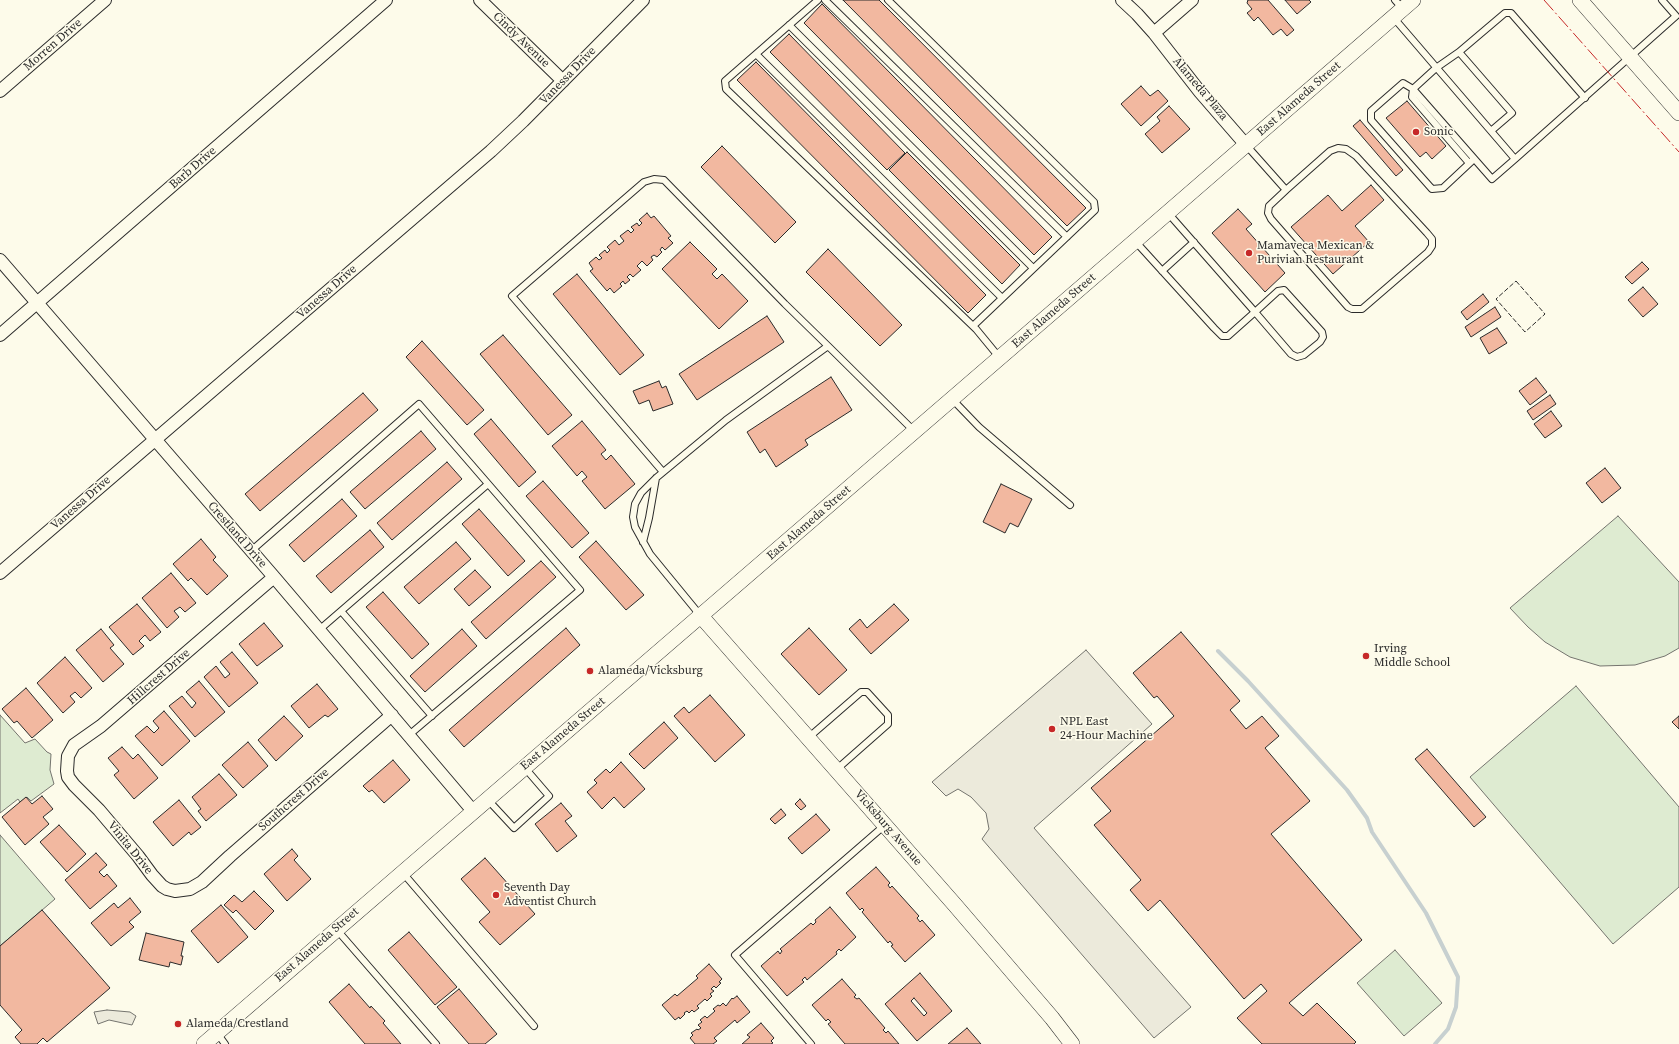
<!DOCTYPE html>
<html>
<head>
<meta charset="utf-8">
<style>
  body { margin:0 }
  canvas { display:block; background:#fdfbea }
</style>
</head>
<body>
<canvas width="1679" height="1044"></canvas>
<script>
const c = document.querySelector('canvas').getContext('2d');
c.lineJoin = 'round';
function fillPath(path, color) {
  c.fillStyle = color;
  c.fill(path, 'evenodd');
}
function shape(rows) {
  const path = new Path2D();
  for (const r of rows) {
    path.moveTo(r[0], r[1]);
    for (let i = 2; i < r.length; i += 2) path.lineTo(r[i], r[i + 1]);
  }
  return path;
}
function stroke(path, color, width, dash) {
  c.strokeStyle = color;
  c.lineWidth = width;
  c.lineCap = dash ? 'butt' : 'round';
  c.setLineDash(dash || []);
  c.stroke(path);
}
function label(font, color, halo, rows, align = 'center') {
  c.font = font + ' "Source Serif 4",serif';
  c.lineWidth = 3;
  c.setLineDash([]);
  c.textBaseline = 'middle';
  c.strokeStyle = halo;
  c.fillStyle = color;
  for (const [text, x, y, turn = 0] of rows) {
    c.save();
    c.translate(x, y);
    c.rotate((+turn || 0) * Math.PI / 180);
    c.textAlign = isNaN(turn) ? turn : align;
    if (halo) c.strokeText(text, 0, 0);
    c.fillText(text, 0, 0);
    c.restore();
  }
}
const green = shape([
  [1618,516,1679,582,1679,648,1665,656,1635,665,1600,666,1570,657,1545,642,1528,627,1510,608,1618,516],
  [1576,686,1679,807,1679,887,1613,944,1470,777,1576,686],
  [0,715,25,743,35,739,47,752,51,754,50,770,54,784,31,801,27,797,20,802,18,799,0,813,0,715],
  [0,835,55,899,0,946,0,835],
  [1395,950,1442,1003,1404,1036,1357,983,1395,950]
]);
fillPath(green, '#deebd1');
stroke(green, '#74746e', 1);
const parking = shape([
  [1086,650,1152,724,1034,828,1191,1007,1154,1038,982,839,989,829,986,813,971,797,958,789,946,796,932,782,1086,650],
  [107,1010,130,1012,136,1016,132,1025,109,1020,98,1024,94,1012,107,1010]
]);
fillPath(parking, '#eceadb');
stroke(parking, '#74746e', 1);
stroke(shape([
  [1218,651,1248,681,1347,790,1367,818,1372,832,1426,913,1458,977,1456,1007,1448,1029,1435,1044]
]), '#c7d0d0', 4);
const building = shape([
  [843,0,879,0,1086,208,1067,226,843,0],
  [1248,0,1268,0,1294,30,1287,36,1281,29,1273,35,1258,17,1254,21,1247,13,1252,9,1247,3,1248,0],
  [1285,0,1309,0,1311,2,1297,14,1285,0],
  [822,4,1052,237,1034,255,804,23,822,4],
  [789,34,905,153,887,170,770,52,789,34],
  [756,62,986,295,968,313,737,80,756,62],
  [1141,86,1150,96,1158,90,1168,101,1141,126,1121,104,1141,86],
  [1407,101,1446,146,1432,159,1426,152,1420,157,1386,118,1407,101],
  [1169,106,1190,129,1162,153,1145,134,1160,121,1157,117,1169,106],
  [1360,120,1403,170,1396,176,1353,126,1360,120],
  [722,146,796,222,775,243,701,167,722,146],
  [907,152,1020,265,1002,284,889,170,907,152],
  [1371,185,1384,200,1355,226,1369,242,1333,274,1291,227,1328,195,1342,211,1371,185],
  [1238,209,1252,224,1246,229,1285,273,1265,292,1212,233,1238,209],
  [647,213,651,218,654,216,671,236,668,238,673,243,665,250,662,247,660,250,662,252,657,257,654,255,651,257,653,260,647,266,642,261,637,266,641,270,633,277,630,274,627,277,630,280,625,284,623,281,620,284,622,286,614,293,610,288,607,291,590,271,593,269,589,263,596,257,599,260,602,258,599,255,605,250,607,253,610,250,607,247,615,240,619,245,624,241,620,236,628,230,631,233,634,230,631,227,637,223,639,226,642,223,639,220,647,213],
  [690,242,717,269,712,274,717,279,722,274,748,301,719,329,662,269,690,242],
  [828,249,902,325,880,346,806,272,828,249],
  [1642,262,1649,269,1632,284,1625,277,1642,262],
  [577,274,644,355,620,375,553,294,577,274],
  [1643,287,1658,304,1643,317,1628,300,1643,287],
  [1483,294,1489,302,1467,320,1461,312,1483,294],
  [1495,307,1501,317,1471,337,1465,327,1495,307],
  [767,316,784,342,697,400,679,374,767,316],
  [1497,328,1507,343,1489,354,1480,338,1497,328],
  [503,335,572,415,548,435,480,354,503,335],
  [422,341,484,410,467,425,406,357,422,341],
  [831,377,852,410,805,440,808,445,776,467,765,449,760,453,747,432,831,377],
  [1536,378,1547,392,1530,405,1519,391,1536,378],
  [659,381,662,388,666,386,673,404,653,411,649,400,639,404,633,391,659,381],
  [363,393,378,410,260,511,245,494,363,393],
  [1550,395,1556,404,1533,420,1527,411,1550,395],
  [1551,411,1562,426,1545,438,1534,424,1551,411],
  [491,419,536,472,519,487,474,434,491,419],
  [582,421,606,450,601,454,606,460,611,455,635,484,605,509,582,481,587,477,582,471,577,476,552,446,582,421],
  [421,431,436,449,365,509,350,492,421,431],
  [447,462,462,479,392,540,377,523,447,462],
  [1605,468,1621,488,1602,503,1586,483,1605,468],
  [543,481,589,533,572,548,526,496,543,481],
  [1001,484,1032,499,1018,527,1010,523,1005,533,983,522,1001,484],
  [342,499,357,516,304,562,289,545,342,499],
  [479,509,525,561,508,576,462,524,479,509],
  [370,530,384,547,331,593,316,576,370,530],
  [201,539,216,557,213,560,228,576,207,595,191,578,188,581,173,564,201,539],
  [596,541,644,595,626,610,579,557,596,541],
  [456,542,471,559,419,604,404,587,456,542],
  [541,561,556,577,486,639,471,622,541,561],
  [475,570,491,587,469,606,454,589,475,570],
  [171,573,196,603,185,612,180,607,174,611,179,617,167,628,142,598,171,573],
  [383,592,429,644,412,659,366,607,383,592],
  [137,604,161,632,150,641,145,635,139,641,144,646,133,655,109,627,137,604],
  [894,604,909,620,871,654,849,629,860,619,867,628,894,604],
  [264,623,283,646,257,666,239,644,264,623],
  [566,628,580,645,464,747,449,730,566,628],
  [809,628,847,670,819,695,781,654,809,628],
  [101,629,114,645,110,648,124,664,103,682,76,650,101,629],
  [462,629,477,646,425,692,410,676,462,629],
  [1181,632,1240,701,1230,710,1246,729,1262,716,1279,736,1265,748,1310,801,1271,834,1362,940,1289,1003,1303,1016,1317,1003,1356,1042,1354,1044,1262,1044,1237,1018,1267,991,1261,984,1244,999,1160,900,1148,911,1130,890,1141,880,1094,825,1111,811,1091,788,1174,716,1157,696,1154,698,1133,673,1181,632],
  [232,652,258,683,229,707,204,677,216,666,225,678,230,674,220,662,232,652],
  [65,657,92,688,81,698,75,692,70,696,75,702,63,713,37,683,65,657],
  [199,681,225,712,195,737,169,706,182,696,192,708,196,703,186,692,199,681],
  [317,684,338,709,328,717,325,715,309,728,291,706,317,684],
  [26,688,53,720,32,738,17,721,14,723,2,709,26,688],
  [710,695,745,735,715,762,674,716,684,707,689,713,710,695],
  [164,711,190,741,162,766,135,736,147,726,154,733,159,728,153,721,164,711],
  [284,716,303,736,276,761,258,740,284,716],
  [1679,716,1679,729,1672,722,1679,716],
  [664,722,678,738,644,769,629,754,664,722],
  [248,742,268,766,243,788,222,765,248,742],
  [122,747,133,759,138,754,158,778,134,799,114,775,119,771,108,758,122,747],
  [1427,749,1486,817,1474,827,1415,759,1427,749],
  [393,760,410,780,384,803,372,790,369,792,363,786,393,760],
  [621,762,645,789,624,808,614,797,602,809,587,792,597,783,594,780,606,769,610,773,621,762],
  [219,774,237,795,206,821,198,811,201,809,192,797,219,774],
  [42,796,53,809,43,817,49,824,25,845,2,817,26,797,32,804,42,796],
  [800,799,806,806,801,810,795,804,800,799],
  [179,800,201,827,191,835,189,832,173,846,153,822,179,800],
  [561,803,572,816,565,821,577,836,557,852,535,824,561,803],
  [781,809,786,815,775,824,770,819,781,809],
  [816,814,830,830,802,854,788,838,816,814],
  [59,825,86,854,67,872,40,842,59,825],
  [292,849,298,856,294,860,311,879,287,901,264,874,292,849],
  [96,853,107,865,99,872,104,877,107,874,117,886,90,909,65,880,96,853],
  [485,858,535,914,500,945,479,922,490,912,461,879,485,858],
  [876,867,890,883,888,885,890,888,892,886,919,916,917,918,920,922,922,920,935,935,905,962,891,946,893,945,890,941,888,943,862,912,864,910,862,908,860,910,846,893,876,867],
  [254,891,274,911,255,930,236,910,233,913,224,905,234,895,242,902,254,891],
  [130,898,141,912,129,922,134,927,111,946,91,923,114,903,118,908,130,898],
  [221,905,248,937,218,963,191,931,221,905],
  [830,907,856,937,841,951,839,949,836,952,837,954,807,980,805,977,802,980,804,982,787,996,761,966,778,951,780,954,782,951,780,949,811,923,813,925,816,922,815,920,830,907],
  [42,910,110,988,47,1042,43,1038,37,1044,21,1044,15,1037,22,1030,0,1005,0,946,42,910],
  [409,932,457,987,435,1005,388,950,409,932],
  [146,933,184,942,181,956,183,956,181,965,170,962,169,967,139,960,146,933],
  [709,964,722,979,719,982,721,983,716,988,714,986,711,989,714,991,710,994,712,996,707,1001,705,999,697,1006,699,1008,694,1012,692,1010,689,1013,687,1011,684,1013,685,1014,680,1019,679,1017,675,1020,662,1005,675,994,677,996,698,978,696,976,709,964],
  [920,973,952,1011,917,1041,885,1004,920,973],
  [914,998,927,1013,924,1016,911,1001,914,998],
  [842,979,856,995,854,997,857,999,859,998,885,1028,883,1030,886,1033,888,1031,899,1044,845,1044,828,1024,831,1022,828,1019,826,1021,812,1005,842,979],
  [349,984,370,1008,371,1006,385,1021,383,1023,401,1044,365,1044,329,1002,349,984],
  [459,989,497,1034,485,1044,469,1044,437,1007,459,989],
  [737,996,750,1012,737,1023,735,1020,714,1038,717,1041,713,1044,695,1044,690,1038,693,1035,691,1033,697,1029,698,1030,701,1028,698,1025,702,1022,700,1020,705,1016,707,1018,715,1011,713,1009,718,1005,720,1006,723,1003,726,1006,732,998,733,999,737,996],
  [761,1023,774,1038,771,1041,773,1043,771,1044,742,1044,750,1037,747,1035,761,1023],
  [967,1028,981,1044,948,1044,967,1028]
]);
fillPath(building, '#f2b8a0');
stroke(building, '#2b2b2b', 1);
const service = shape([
  [818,0,725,81,726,89,976,329,999,357],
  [825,0,1067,237],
  [888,0,1094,202,1095,210,973,326],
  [1395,0,1403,9],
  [1393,17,1515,159,1492,179,1413,89,1403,83,1371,111,1371,120,1432,189,1443,188,1474,159],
  [789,25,1033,268],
  [1459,52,1512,113,1491,131],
  [756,54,1002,298],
  [1246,145,1286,190,1330,151,1338,148,1346,149,1356,156,1427,233,1432,239,1432,246,1428,252,1362,309,1352,309,1348,307,1271,219,1268,213,1269,206,1286,190],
  [1515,159,1676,16,1662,0],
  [1469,163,1412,97,1413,89,1436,68,1459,52,1505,13,1511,13,1585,98],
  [1135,241,1214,328,1222,336,1228,336,1255,312,1291,354,1297,357,1304,355,1320,342,1323,337,1322,332,1284,290,1278,291,1255,312,1168,213],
  [1162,271,1194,242],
  [952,399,979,427,1070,505],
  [663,472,512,296,644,182,654,179,664,180,785,304,828,346],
  [643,542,649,518,656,478],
  [251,551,419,404,580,590,409,735],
  [341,611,432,716],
  [700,615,650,554,635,527,633,517,635,504,641,493,656,478,726,420,828,346,914,431],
  [319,630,488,484],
  [808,738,861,692,867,692,888,715,888,724,837,769],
  [488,800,514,828,549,796,525,768],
  [403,873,534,1026],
  [337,930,436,1044],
  [217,1033,225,1044],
  [811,1044,735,955,885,825]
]);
const minor = shape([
  [480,0,563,81],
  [1122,0,1137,14,1154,33,1200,92,1246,145],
  [1154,33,1192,0],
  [0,91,105,0],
  [0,260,274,577,473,811],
  [0,335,386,0],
  [0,573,491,151,523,121,643,0],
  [274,577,101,726,74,745,68,756,67,771,68,777,74,785,99,810,138,856,152,875,162,886,167,889,175,891,190,889,202,882,230,856,392,715]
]);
const tertiary = shape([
  [1580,0,1679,113],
  [700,615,955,905,1052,1018,1072,1044],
  [204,1044,1135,241,1413,0]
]);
stroke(service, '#2b2b2b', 8);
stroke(minor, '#2b2b2b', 14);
stroke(tertiary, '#2b2b2b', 16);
stroke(service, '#fdfbea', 6);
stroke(minor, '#fdfbea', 12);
stroke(tertiary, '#fdfbea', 15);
stroke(shape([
  [1516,281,1545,314,1525,332,1496,299,1516,281]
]), '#2b2b2b', 1, [5, 2]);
stroke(shape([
  [1544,0,1679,152]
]), '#c62828', 1, [14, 3, 2, 3]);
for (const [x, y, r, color] of [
  [1416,132,4,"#c62828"],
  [1249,253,4,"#c62828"],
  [1366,656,4,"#c62828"],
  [590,671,4,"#c62828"],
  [1052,729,4,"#c62828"],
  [496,895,4,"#c62828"],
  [178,1024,4,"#c62828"]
]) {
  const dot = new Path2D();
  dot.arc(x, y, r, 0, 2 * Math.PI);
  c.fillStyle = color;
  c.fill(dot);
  stroke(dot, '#fdfbea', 1.5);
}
label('12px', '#2b2b2b', '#fdfbea', [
  ["Cindy Avenue",521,40,44],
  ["Morren Drive",53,45,-41],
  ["Vanessa Drive",568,76,-46],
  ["Alameda Plaza",1200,89,50],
  ["East Alameda Street",1299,99,-41],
  ["Barb Drive",193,168,-41],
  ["Vanessa Drive",327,292,-41],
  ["East Alameda Street",1054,311,-41],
  ["Vanessa Drive",81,503,-41],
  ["East Alameda Street",809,523,-41],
  ["Crestland Drive",237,535,49],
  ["Hillcrest Drive",159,677,-41],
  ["East Alameda Street",563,734,-40],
  ["Southcrest Drive",294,800,-41],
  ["Vicksburg Avenue",888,828,49],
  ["Vinita Drive",130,848,51],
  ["East Alameda Street",317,945,-41]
]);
label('12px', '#2b2b2b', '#fdfbea', [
  ["Sonic",1424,132],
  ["Mamaveca Mexican &",1257,246],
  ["Purivian Restaurant",1257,260],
  ["Irving",1374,649],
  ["Middle School",1374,663],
  ["Alameda/Vicksburg",598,671],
  ["NPL East",1060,722],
  ["24-Hour Machine",1060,736],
  ["Seventh Day",504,888],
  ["Adventist Church",504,902],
  ["Alameda/Crestland",186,1024]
], 'left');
</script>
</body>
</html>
